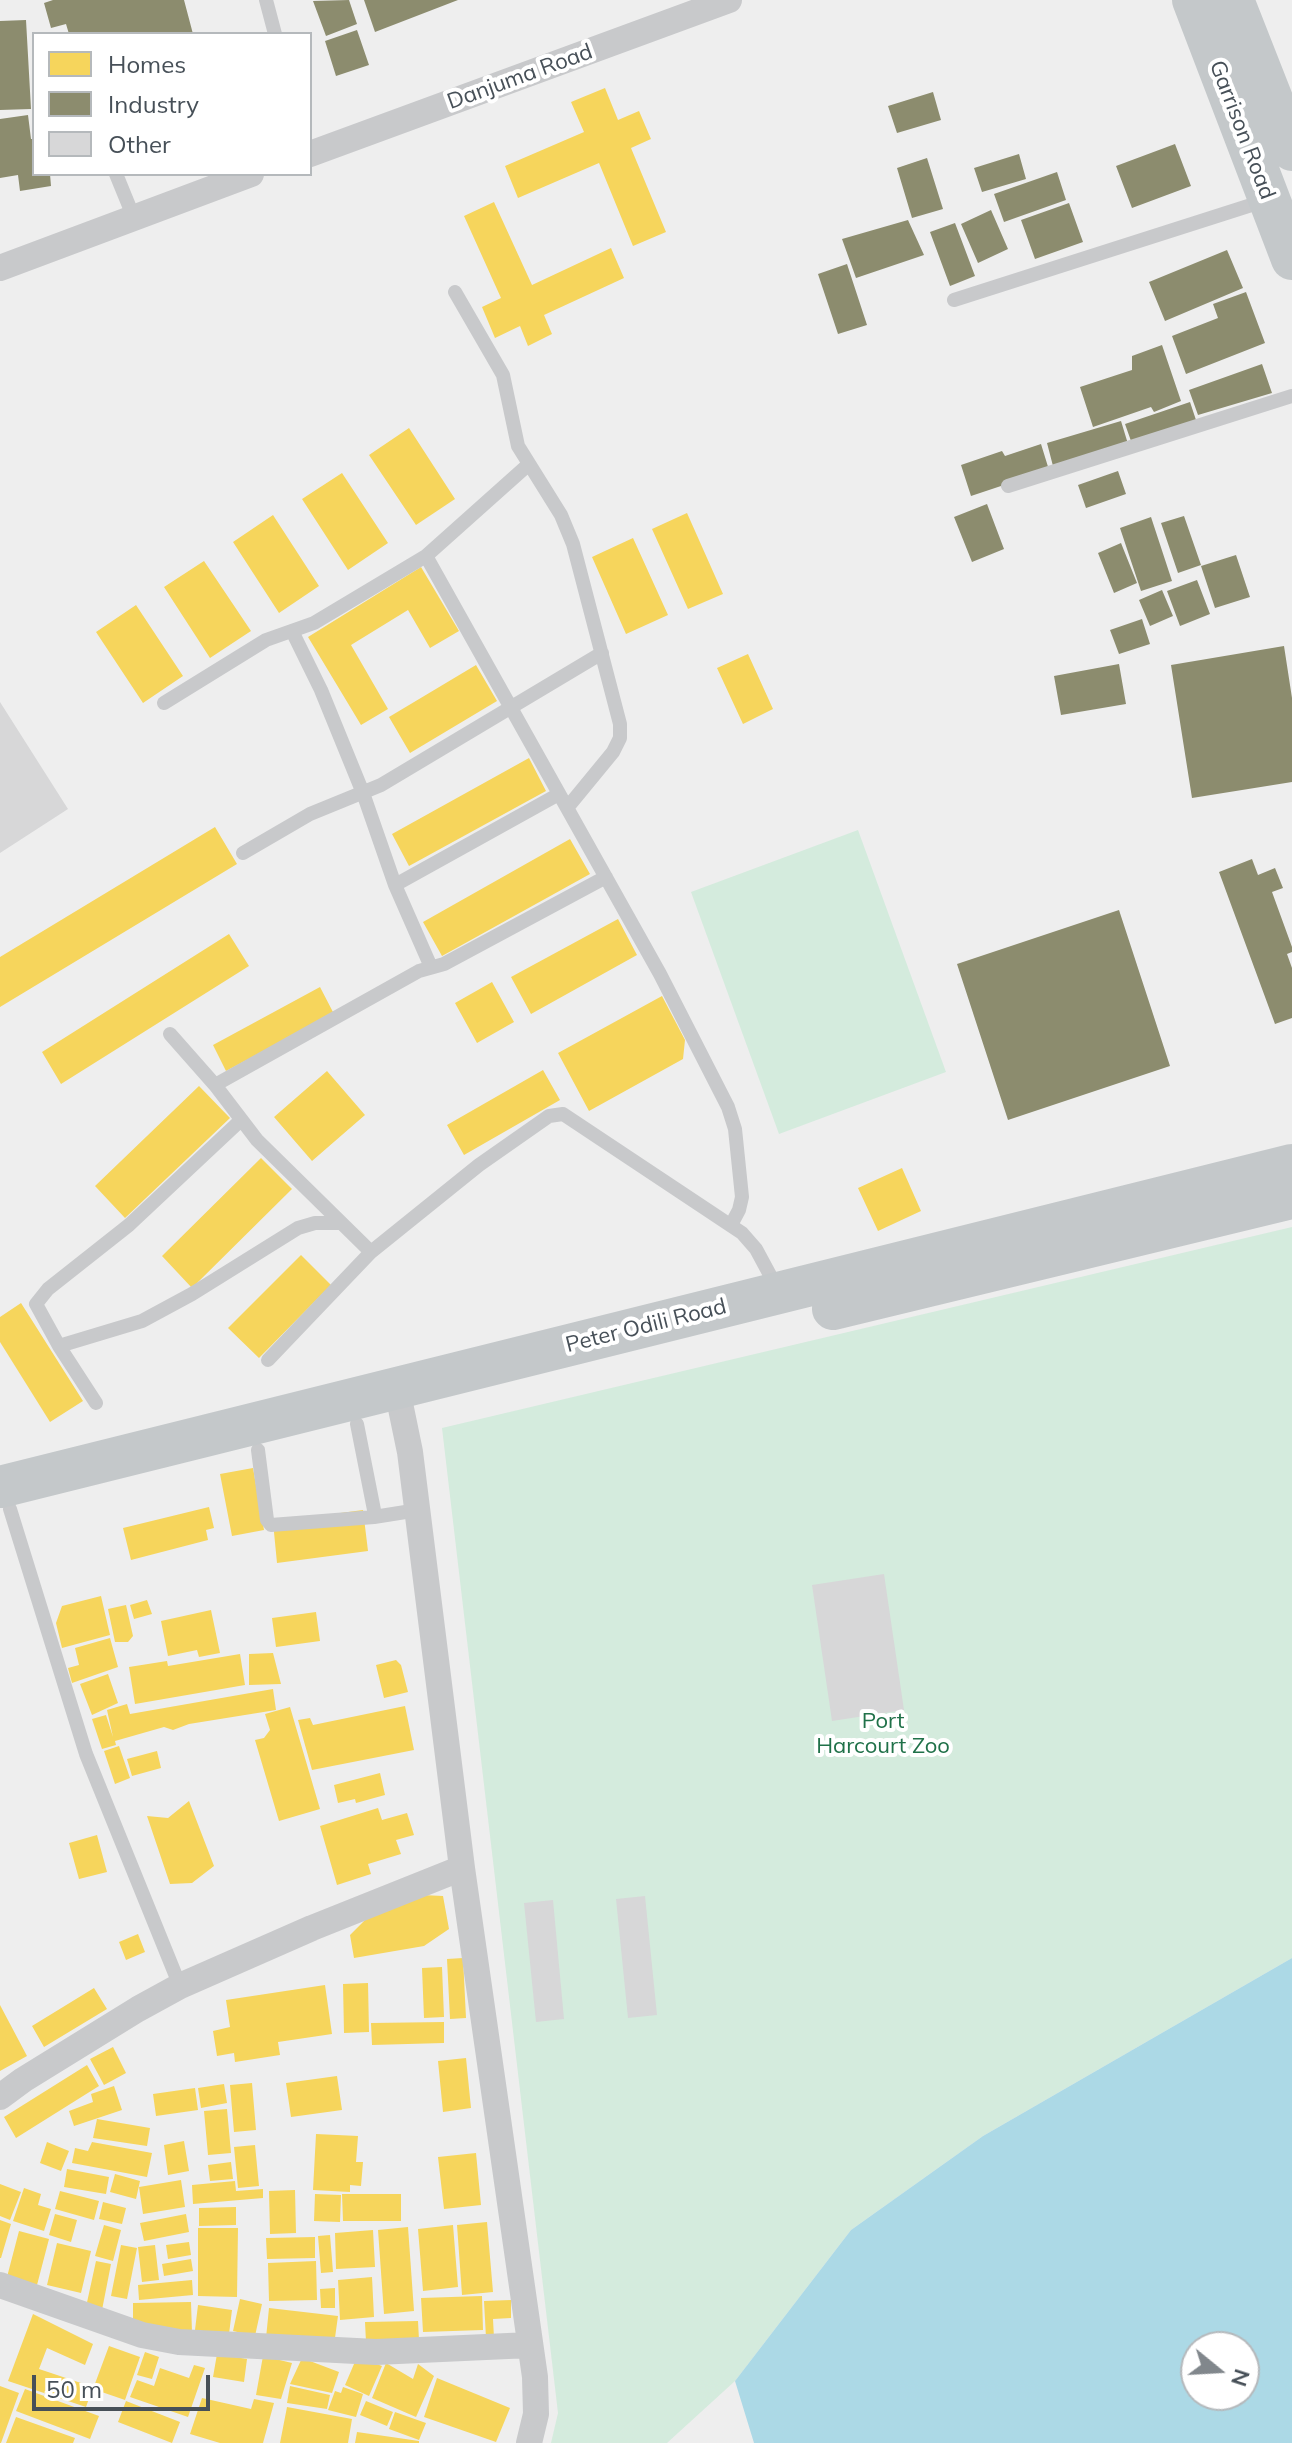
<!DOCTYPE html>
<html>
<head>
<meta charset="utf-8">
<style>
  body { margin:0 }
  #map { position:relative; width:1292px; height:2443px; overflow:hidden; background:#eee; font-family:Mulish,sans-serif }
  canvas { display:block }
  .legend { position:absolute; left:32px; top:32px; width:280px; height:144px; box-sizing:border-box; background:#fff; border:2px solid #b5b9bc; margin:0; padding:10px 14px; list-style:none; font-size:24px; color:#475058 }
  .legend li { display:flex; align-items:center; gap:16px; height:40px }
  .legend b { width:40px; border:2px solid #b5b9bc }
  .north { position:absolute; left:1180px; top:2331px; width:80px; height:80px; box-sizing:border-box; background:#fff; border:2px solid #b5b9bc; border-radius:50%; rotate:108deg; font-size:22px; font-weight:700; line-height:32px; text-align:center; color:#475058 }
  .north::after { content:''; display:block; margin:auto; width:28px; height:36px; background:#81878c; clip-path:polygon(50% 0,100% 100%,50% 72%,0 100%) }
  .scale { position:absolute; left:32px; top:2375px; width:178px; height:36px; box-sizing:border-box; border:4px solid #475058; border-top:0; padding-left:10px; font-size:24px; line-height:28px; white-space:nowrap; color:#475058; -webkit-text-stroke:6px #fff; paint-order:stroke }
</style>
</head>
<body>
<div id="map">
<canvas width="1292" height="2443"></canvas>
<ul class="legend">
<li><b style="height:22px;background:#f6d55c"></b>Homes</li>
<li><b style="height:22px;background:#8c8c6e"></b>Industry</li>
<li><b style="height:22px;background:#d7d7d8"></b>Other</li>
</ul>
<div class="north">N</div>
<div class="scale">50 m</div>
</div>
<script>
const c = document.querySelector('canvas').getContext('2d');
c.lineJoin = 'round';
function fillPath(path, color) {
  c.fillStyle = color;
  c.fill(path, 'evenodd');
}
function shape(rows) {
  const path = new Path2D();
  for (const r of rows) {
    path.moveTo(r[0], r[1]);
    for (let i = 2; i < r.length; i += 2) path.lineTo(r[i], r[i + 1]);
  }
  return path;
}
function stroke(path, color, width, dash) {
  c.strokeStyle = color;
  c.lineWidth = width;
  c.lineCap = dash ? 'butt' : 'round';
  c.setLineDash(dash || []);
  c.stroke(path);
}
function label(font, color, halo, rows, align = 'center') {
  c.font = font + ' Mulish,sans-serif';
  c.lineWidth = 8;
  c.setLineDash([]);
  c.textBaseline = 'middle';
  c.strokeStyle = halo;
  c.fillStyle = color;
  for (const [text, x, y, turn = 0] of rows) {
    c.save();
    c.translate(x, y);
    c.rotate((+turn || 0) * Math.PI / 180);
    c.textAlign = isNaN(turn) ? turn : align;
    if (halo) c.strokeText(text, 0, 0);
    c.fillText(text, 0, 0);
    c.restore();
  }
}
fillPath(shape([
  [858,830,946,1072,779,1134,691,892],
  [1292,1227,1292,1958,983,2136,851,2230,735,2381,667,2443,551,2443,558,2413,442,1428]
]), '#d4ebdd');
fillPath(shape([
  [1292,1958,1292,2443,754,2443,735,2381,851,2230,983,2136],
  [1196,2347,1244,2347,1244,2395,1196,2395]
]), '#acd9e6');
fillPath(shape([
  [605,88,618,120,639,111,651,139,631,148,666,232,633,246,599,163,518,198,505,166,584,132,571,102],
  [494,202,532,285,611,248,624,278,544,315,552,334,528,346,520,326,495,338,482,307,501,298,464,216],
  [409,428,455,499,416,525,369,455],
  [342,473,388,543,348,570,302,499],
  [687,513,723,594,688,609,652,529],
  [273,515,319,586,279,613,233,542],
  [633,538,668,615,626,634,592,557],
  [204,561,251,631,210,658,164,587],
  [421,567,459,631,430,648,408,610,351,645,388,709,361,725,308,637],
  [136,605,183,676,143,703,96,632],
  [748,654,773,709,743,724,717,668],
  [476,665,497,701,410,753,389,717],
  [529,758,546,791,409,866,392,834],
  [215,827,237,864,0,1007,0,957],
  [570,839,590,874,442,956,423,922],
  [618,919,637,955,531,1014,511,977],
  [229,934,249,966,61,1084,42,1052],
  [492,982,514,1022,477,1043,455,1003],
  [320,987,334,1014,226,1071,213,1045],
  [662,996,685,1040,683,1059,589,1111,558,1053],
  [543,1070,560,1100,464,1155,447,1125],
  [327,1071,365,1115,312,1161,274,1117],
  [199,1086,230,1118,125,1218,95,1186],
  [261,1158,292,1189,192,1288,162,1256],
  [902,1168,921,1211,878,1231,858,1188],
  [301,1255,331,1285,259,1358,228,1328],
  [21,1303,83,1401,50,1422,0,1342,0,1317],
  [253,1468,264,1530,232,1536,220,1474],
  [209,1507,214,1528,206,1530,208,1540,131,1560,123,1528],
  [363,1510,368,1551,277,1563,273,1522],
  [101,1596,110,1635,62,1648,56,1623,62,1606],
  [147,1600,152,1614,134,1619,130,1605],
  [126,1605,133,1636,128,1642,115,1642,108,1609],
  [211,1610,220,1653,199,1657,197,1650,168,1656,161,1621],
  [316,1612,320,1641,276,1647,272,1618],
  [110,1638,118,1667,72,1683,68,1668,79,1665,75,1648],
  [273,1653,281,1684,249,1685,249,1654],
  [240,1654,245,1685,135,1704,129,1667,167,1661,168,1666],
  [396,1660,401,1665,408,1692,384,1698,376,1665],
  [108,1674,118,1703,92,1715,80,1684],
  [273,1689,276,1710,189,1724,173,1730,164,1727,115,1741,116,1745,102,1749,92,1719,106,1715,113,1737,107,1710,127,1704,130,1714],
  [405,1706,414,1750,312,1770,298,1720,310,1718,313,1725],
  [290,1707,320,1809,279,1821,255,1740,264,1738,270,1730,265,1714],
  [119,1746,130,1778,115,1784,104,1751],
  [157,1751,161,1768,132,1776,127,1759],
  [380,1773,385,1795,356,1803,355,1799,338,1803,334,1785],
  [189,1801,214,1866,192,1883,170,1884,147,1816,168,1818],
  [378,1808,382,1820,407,1813,414,1835,396,1840,401,1854,368,1864,371,1874,337,1885,320,1826],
  [97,1835,107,1872,79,1879,69,1843],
  [422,1895,443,1896,449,1929,424,1946,354,1958,350,1935,365,1920],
  [138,1934,145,1952,126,1960,119,1942],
  [463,1958,466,2018,450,2019,447,1959],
  [442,1967,444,2017,424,2018,422,1968],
  [368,1983,369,2032,344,2033,343,1984],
  [325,1985,332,2034,278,2042,280,2055,235,2062,234,2053,217,2056,213,2031,230,2027,226,2000],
  [94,1988,107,2009,44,2047,32,2026],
  [0,2005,27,2056,0,2071],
  [444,2022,444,2043,372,2045,371,2023],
  [113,2047,126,2073,104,2085,90,2059],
  [466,2058,471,2108,443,2112,438,2061],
  [87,2065,99,2086,16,2138,4,2117],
  [337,2076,342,2110,291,2117,286,2083],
  [252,2083,256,2130,234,2132,230,2085],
  [224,2084,227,2103,201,2108,198,2088],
  [114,2086,122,2110,74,2126,69,2111,93,2102,91,2094],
  [195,2088,198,2110,156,2116,153,2094],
  [227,2109,231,2153,208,2155,204,2111],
  [97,2119,150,2128,147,2146,93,2138],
  [316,2134,358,2136,356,2162,363,2162,361,2186,350,2185,350,2192,313,2190],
  [184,2141,189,2171,168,2175,164,2145],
  [47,2142,69,2151,61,2171,40,2163],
  [92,2142,152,2153,147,2177,72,2163,75,2148,88,2151],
  [255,2145,259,2186,238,2188,234,2147],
  [476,2153,481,2205,444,2209,438,2157],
  [231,2162,233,2179,210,2181,208,2165],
  [67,2169,109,2177,106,2194,64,2187],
  [115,2174,140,2181,136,2199,110,2192],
  [181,2180,185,2207,143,2214,139,2187],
  [235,2181,236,2191,263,2189,263,2198,193,2204,192,2185],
  [0,2184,21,2192,10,2220,0,2216],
  [24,2188,41,2194,38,2205,51,2209,44,2231,13,2221],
  [295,2190,296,2233,270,2234,269,2191],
  [60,2191,99,2201,94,2220,55,2209],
  [315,2194,341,2195,340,2222,314,2221],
  [342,2194,401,2194,401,2221,343,2221],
  [103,2202,126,2208,122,2224,99,2219],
  [236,2207,236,2225,199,2226,199,2208],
  [55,2214,77,2220,71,2242,49,2235],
  [186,2214,189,2232,144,2241,140,2223],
  [0,2220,11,2224,1,2258,0,2258],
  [487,2222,493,2292,462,2295,457,2225],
  [104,2225,121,2230,113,2261,95,2256],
  [453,2225,458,2287,423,2291,418,2229],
  [408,2227,414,2311,384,2314,378,2230],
  [198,2228,238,2228,237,2297,198,2296],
  [373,2230,375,2267,336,2269,335,2233],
  [19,2231,49,2239,37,2285,7,2277],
  [330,2235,333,2272,321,2273,318,2236],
  [315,2237,315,2258,267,2259,266,2238],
  [189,2242,191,2255,168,2259,166,2245],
  [57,2243,91,2251,81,2293,47,2285],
  [121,2245,137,2248,127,2299,111,2296],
  [155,2245,159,2280,142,2282,138,2247],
  [191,2259,193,2271,164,2276,162,2264],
  [96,2261,111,2264,102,2310,86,2307],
  [316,2261,317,2300,269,2301,268,2263],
  [372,2277,374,2317,340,2320,338,2280],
  [192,2280,193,2295,139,2300,138,2285],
  [335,2288,335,2308,321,2308,320,2289],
  [482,2296,483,2330,423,2332,421,2298],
  [240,2299,262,2304,255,2336,233,2331],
  [511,2300,511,2318,493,2319,494,2338,486,2338,484,2301],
  [191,2302,192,2332,133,2327,133,2303],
  [198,2305,232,2310,229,2334,195,2330],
  [269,2308,338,2316,334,2345,266,2338],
  [33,2314,93,2344,85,2365,47,2348,39,2369,93,2387,86,2407,8,2381],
  [418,2321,419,2340,366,2342,365,2322],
  [109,2346,140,2357,125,2400,93,2389],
  [145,2352,159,2357,152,2379,137,2375],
  [217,2354,247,2359,244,2382,213,2377],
  [263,2356,292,2363,281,2399,256,2395],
  [357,2357,382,2366,369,2396,345,2385],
  [302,2358,339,2372,332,2393,290,2384],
  [386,2363,413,2379,418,2364,434,2376,416,2417,372,2398],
  [194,2365,205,2368,188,2417,130,2397,137,2380,154,2386,160,2368,189,2378],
  [437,2378,510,2408,496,2442,424,2417],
  [0,2386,19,2393,1,2443,0,2443],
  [290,2386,330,2395,327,2409,287,2403],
  [343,2387,363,2394,356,2417,328,2410,335,2391,341,2393],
  [25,2389,99,2416,90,2439,16,2411],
  [202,2398,251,2409,254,2399,274,2403,263,2443,220,2443,190,2434],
  [126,2401,180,2422,172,2443,118,2422],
  [366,2401,393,2412,387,2426,360,2415],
  [287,2407,352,2419,348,2443,280,2443],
  [395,2412,426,2423,419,2440,389,2429],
  [16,2417,75,2438,73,2443,6,2443],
  [357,2432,419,2441,419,2443,355,2443]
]), '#f6d55c');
fillPath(shape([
  [53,0,184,0,193,34,69,34,66,24,51,28,44,3],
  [349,0,357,24,326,36,313,1],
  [364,0,458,0,375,32],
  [26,20,31,109,0,110,0,21],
  [357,30,369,65,336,76,325,41],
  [933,92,941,120,897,133,888,106],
  [28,115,31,139,34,139,34,174,50,174,51,186,20,191,18,175,0,178,0,119],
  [1175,144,1191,186,1132,208,1116,166],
  [1019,154,1026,179,982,192,974,168],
  [927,158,943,209,912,218,897,168],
  [1057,172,1066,200,1004,222,994,194],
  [1069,203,1083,242,1035,259,1021,220],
  [991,210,1008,249,978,263,961,224],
  [908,220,924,255,856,278,842,239],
  [955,223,975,276,950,286,930,232],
  [1227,250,1243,288,1165,321,1149,282],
  [847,264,867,325,838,334,818,274],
  [1246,292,1265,343,1186,374,1172,336,1218,318,1213,304],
  [1162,345,1181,401,1154,412,1151,407,1093,427,1080,387,1132,370,1132,356],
  [1262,364,1272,393,1198,415,1189,390],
  [1190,402,1196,420,1131,441,1125,424],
  [1121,421,1128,444,1053,466,1047,443],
  [1041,444,1049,470,971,496,961,465,1002,451,1005,456],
  [1118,471,1126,494,1086,508,1078,485],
  [987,504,1004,549,972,562,954,517],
  [1184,516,1201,565,1178,573,1161,523],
  [1151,517,1172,581,1141,591,1120,528],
  [1121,543,1137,583,1114,593,1098,553],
  [1236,555,1250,597,1215,608,1201,566],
  [1197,580,1210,614,1180,626,1167,591],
  [1162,590,1173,616,1150,626,1139,600],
  [1142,619,1150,644,1119,654,1110,630],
  [1284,646,1292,698,1292,782,1192,798,1171,665],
  [1119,664,1126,704,1061,715,1054,676],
  [1252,859,1258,875,1275,868,1283,888,1272,892,1292,947,1292,952,1287,954,1292,968,1292,1018,1275,1024,1219,872],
  [1119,910,1170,1066,1008,1120,957,964]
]), '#8c8c6e');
fillPath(shape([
  [0,702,68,809,0,853],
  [884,1574,904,1710,832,1721,812,1585],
  [645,1896,657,2015,628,2018,616,1899],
  [553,1900,564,2019,536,2022,524,1903]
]), '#d7d7d8');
stroke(shape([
  [266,0,275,34],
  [116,174,134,218],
  [455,292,503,375,518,446,561,515,573,544,620,724,620,738,613,752,567,808],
  [954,300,1267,200],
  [1008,486,1292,396],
  [426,556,660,974,728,1107,735,1129,742,1197,739,1210,731,1225],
  [292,631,321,690,363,793,395,885,431,967],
  [164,703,266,640,314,623,426,556,529,464],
  [243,853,310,814,381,785,602,653],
  [395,885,559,794],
  [170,1034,215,1085,257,1140,371,1252],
  [215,1085,419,971,444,964,606,877],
  [59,1346,142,1321,192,1294,298,1228,315,1223,339,1223],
  [268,1360,371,1252,479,1165,549,1116,563,1114,742,1233,756,1249,777,1288],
  [96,1403,59,1346,36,1304,48,1289,129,1225,241,1120],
  [357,1424,375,1515],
  [258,1450,267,1520,271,1525,374,1517,418,1510],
  [10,1509,86,1754,180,1986]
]), '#c8c9cb', 14);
stroke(shape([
  [310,154,729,0],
  [0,268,251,174],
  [397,1389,410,1452,462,1868,535,2377,536,2414,529,2443],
  [0,2097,23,2080,138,2009,180,1986,312,1928,462,1868],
  [0,2285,142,2335,179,2342,376,2352,530,2345]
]), '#c8c9cb', 26);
stroke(shape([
  [1193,0,1292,259],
  [1233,0,1292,150],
  [833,1309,1292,1198],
  [0,1487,1292,1165]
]), '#c4c8ca', 42);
label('22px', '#475058', '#fff', [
  ["Danjuma Road",520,77,-20],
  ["Garrison Road",1242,130,69],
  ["Peter Odili Road",646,1326,-14]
]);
label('22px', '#207149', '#fff', [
  ["Port",883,1721],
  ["Harcourt Zoo",883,1746]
]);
</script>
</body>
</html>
